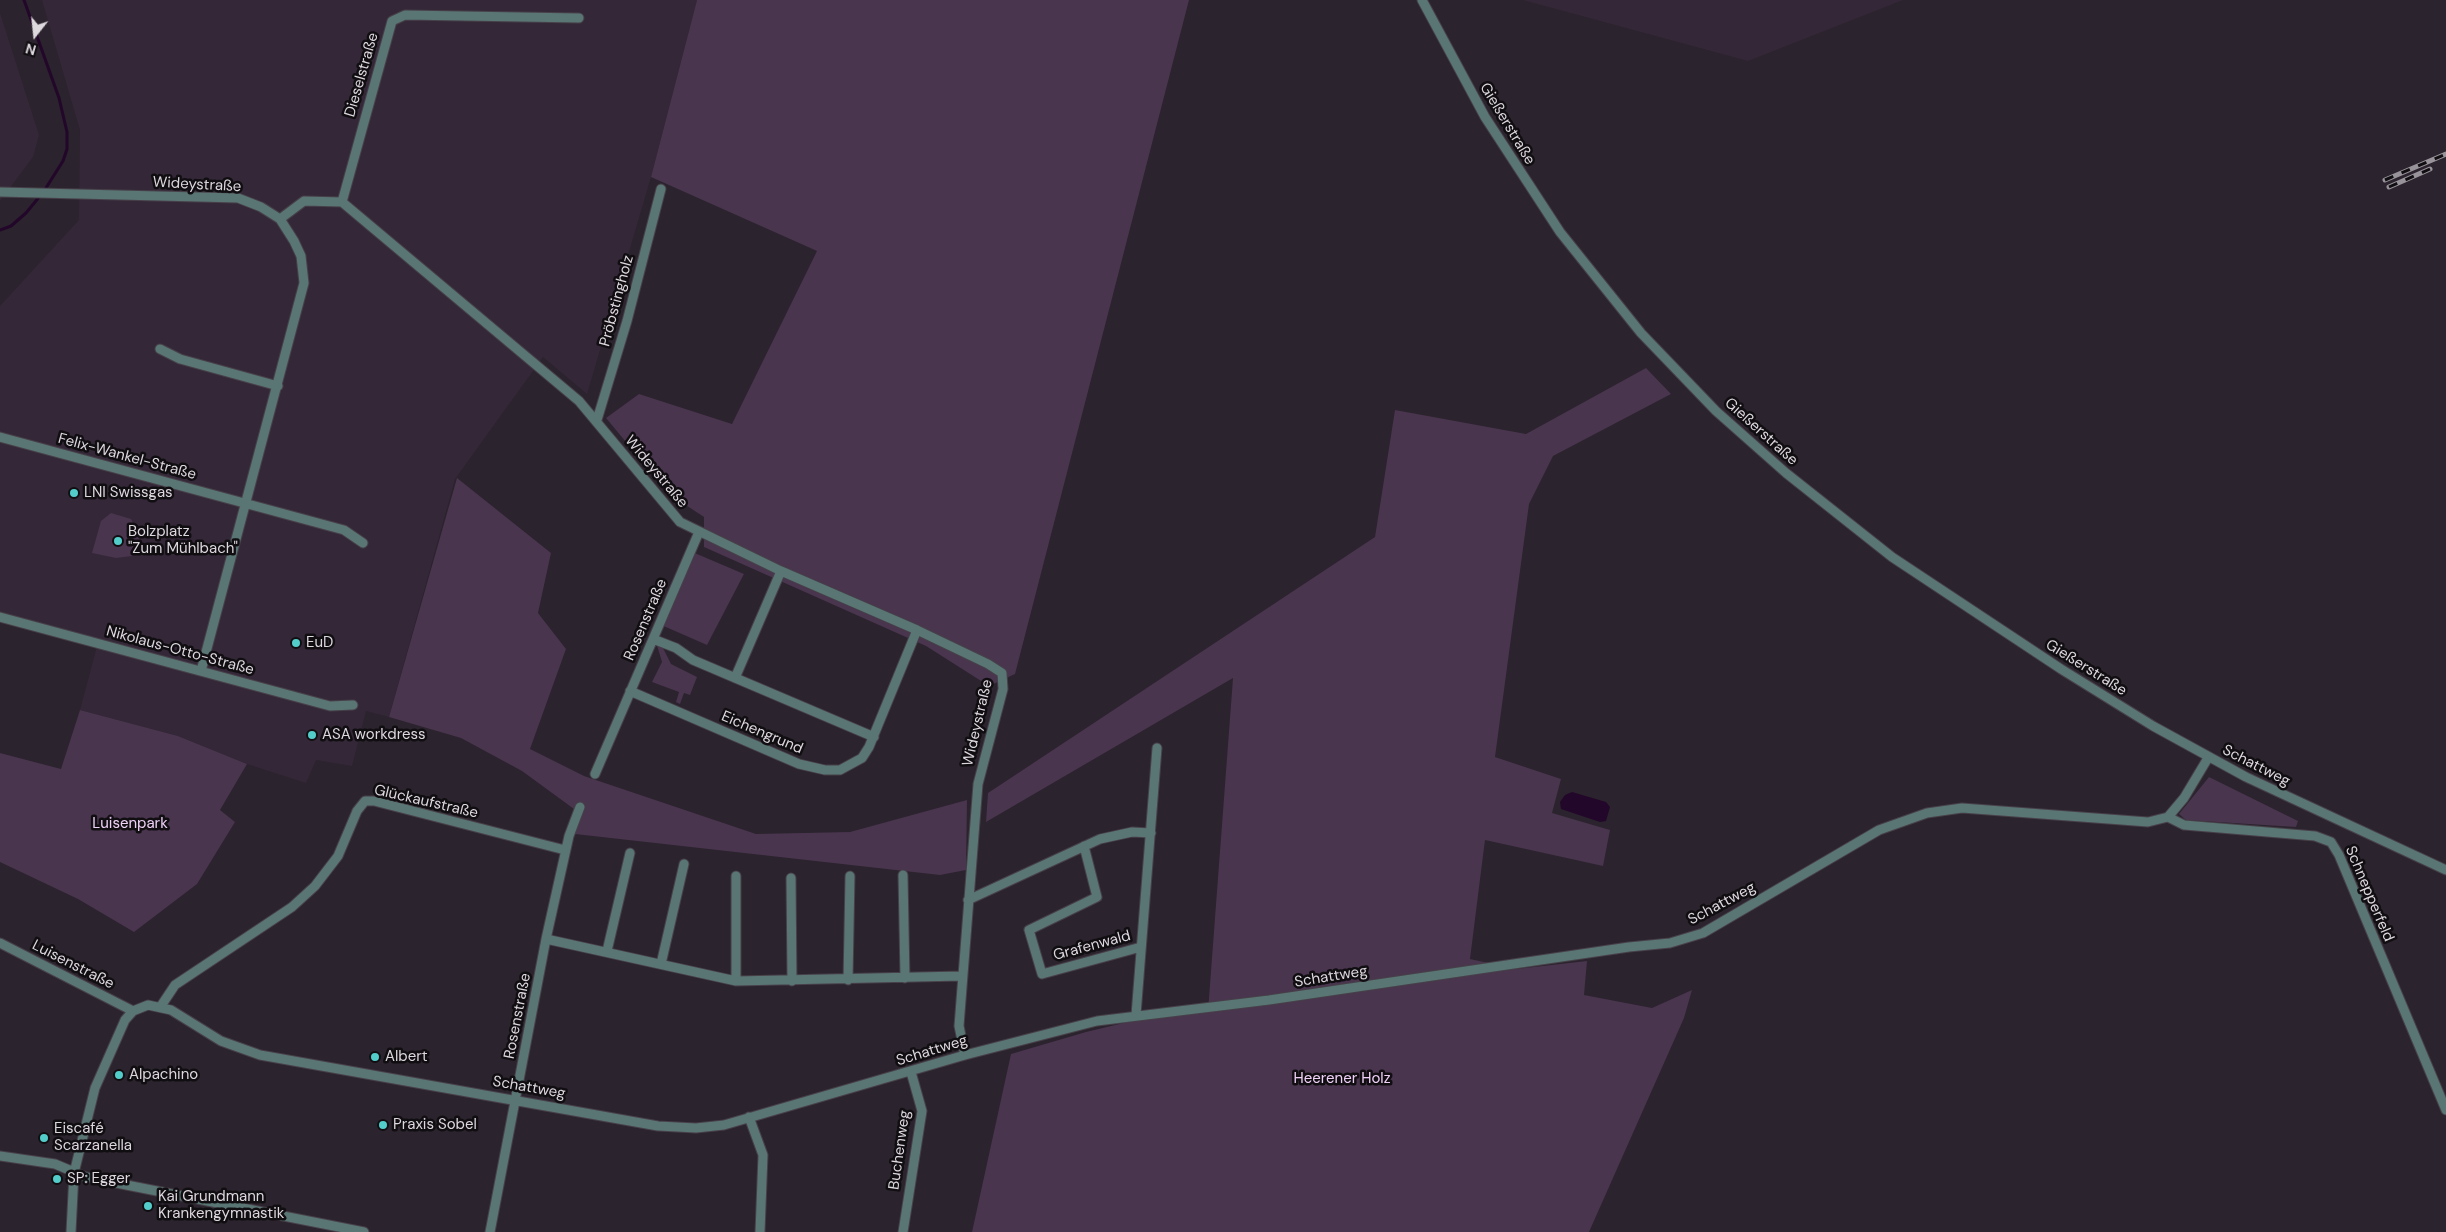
<!DOCTYPE html>
<html>
<head>
<meta charset="utf-8">
<style>
  body { margin:0 }
  #map { position:relative; width:2446px; height:1232px; overflow:hidden; background:#2b232d; font-family:"DM Sans",sans-serif }
  canvas { display:block }
  .north { position:absolute; left:10px; top:10px; width:50px; height:50px; -webkit-text-stroke:4px #110e12; paint-order:stroke; rotate:196deg; font-size:14px; font-weight:700; line-height:20px; text-align:center; color:#ddd7de }
  .north::after { content:''; display:block; margin:auto; width:18px; height:22px; background:#ddd7de; clip-path:polygon(50% 0,100% 100%,50% 72%,0 100%) }
</style>
</head>
<body>
<div id="map">
<canvas width="2446" height="1232"></canvas>
<div class="north">N</div>
</div>
<script>
const c = document.querySelector('canvas').getContext('2d');
c.lineJoin = 'round';
function fillPath(path, color) {
  c.fillStyle = color;
  c.fill(path, 'evenodd');
}
function shape(rows) {
  const path = new Path2D();
  for (const r of rows) {
    path.moveTo(r[0], r[1]);
    for (let i = 2; i < r.length; i += 2) path.lineTo(r[i], r[i + 1]);
  }
  return path;
}
function stroke(path, color, width, dash) {
  c.strokeStyle = color;
  c.lineWidth = width;
  c.lineCap = dash ? 'butt' : 'round';
  c.setLineDash(dash || []);
  c.stroke(path);
}
function label(font, color, halo, rows, align = 'center') {
  c.font = font + ' "DM Sans",sans-serif';
  c.lineWidth = 5;
  c.setLineDash([]);
  c.textBaseline = 'middle';
  c.strokeStyle = halo;
  c.fillStyle = color;
  for (const [text, x, y, turn = 0] of rows) {
    c.save();
    c.translate(x, y);
    c.rotate((+turn || 0) * Math.PI / 180);
    c.textAlign = isNaN(turn) ? turn : align;
    if (halo) c.strokeText(text, 0, 0);
    c.fillText(text, 0, 0);
    c.restore();
  }
}
fillPath(shape([
  [42,0,697,0,651,177,587,394,543,357,455,479,389,717,366,711,352,766,316,760,306,783,247,764,178,736,80,710,99,639,0,612,0,306,79,220,80,130],
  [1523,0,1903,0,1748,61],
  [0,13,39,135,33,157,0,201]
]), '#342838');
fillPath(shape([
  [697,0,1189,0,1015,674,989,686,926,646,704,547,704,517,669,494,606,418,639,394,732,424,817,251,651,177],
  [1646,368,1671,394,1553,456,1529,504,1495,757,1561,779,1552,813,1610,830,1603,866,1485,840,1470,959,1516,969,1587,961,1584,995,1652,1008,1692,990,1684,1018,1589,1232,972,1232,1011,1054,1086,1032,1136,1020,1208,1011,1233,678,986,822,988,793,1375,537,1395,410,1526,434],
  [457,478,551,553,538,613,566,649,530,749,584,776,756,834,850,832,967,800,966,870,940,875,566,833,574,809,522,771,461,738,389,717],
  [111,513,131,519,139,535,140,548,132,556,116,558,92,553,101,521],
  [690,551,744,574,707,645,659,624],
  [656,642,661,644,671,664,697,677,690,695,684,693,680,704,676,702,679,692,652,682,662,662],
  [80,710,178,736,247,764,220,810,235,822,197,884,134,932,78,899,0,862,0,753,61,769],
  [2209,777,2298,821,2296,827,2186,820,2179,814]
]), '#49354e');
fillPath(shape([
  [1572,792,1606,802,1610,807,1606,821,1600,822,1561,809,1560,802,1565,795]
]), '#23072a');
stroke(shape([
  [24,0,59,98,67,132,67,149,63,161,44,191],
  [0,230,11,226,26,213,40,196]
]), '#23072a', 3);
const street = shape([
  [1422,0,1485,117,1560,232,1641,333,1716,411,1786,473,1892,557,2061,669,2153,726,2246,777,2446,870],
  [0,192,238,198,261,207,280,219,304,201,342,202,579,401,680,522,781,571,917,630,988,664,1002,673,1003,689,978,784,959,1026,965,1055],
  [342,202,392,21,405,15,579,18],
  [160,349,180,359,278,386],
  [597,420,627,321,661,189],
  [0,437,344,530,363,543],
  [0,617,330,706,353,705],
  [653,639,676,648,693,660,874,737],
  [201,671,304,283,301,256,294,241,280,219],
  [735,678,781,571],
  [630,691,799,764,825,770,840,770,862,758,869,747,917,630],
  [595,774,699,532],
  [2168,817,2184,825,2315,836,2331,842,2339,855,2446,1110],
  [1084,846,1097,897,1029,930,1042,974,1141,947],
  [903,875,905,978],
  [791,878,792,981],
  [968,900,1100,839,1132,832,1151,833],
  [546,939,736,981,962,976],
  [0,943,133,1011],
  [607,951,630,853],
  [661,964,684,864],
  [848,980,850,876],
  [736,981,736,876],
  [161,1006,175,985,292,907,315,886,338,856,357,811,365,801,374,801,565,850],
  [1136,1015,1157,748],
  [749,1117,763,1155,760,1232],
  [0,1156,55,1164,86,1177,364,1232],
  [71,1232,74,1173,95,1088,125,1020,133,1011,148,1005,171,1010,221,1041,260,1055,658,1126,696,1128,724,1125,965,1055,1097,1021,1269,1000,1629,947,1670,943,1703,933,1879,830,1927,813,1962,808,2148,822,2168,817,2184,798,2208,758],
  [490,1232,546,939,569,836,580,807],
  [903,1232,922,1111,911,1072]
]);
stroke(street, '#474049', 11);
stroke(street, '#597574', 9);
const rail = shape([
  [2385,180,2446,154],
  [2389,187,2430,169]
]);
stroke(rail, '#98929a', 5);
stroke(rail, '#110e12', 3, [9]);
for (const [x, y, r, color] of [
  [74,493,5,"#53cdca"],
  [118,541,5,"#53cdca"],
  [296,643,5,"#53cdca"],
  [312,735,5,"#53cdca"],
  [375,1057,5,"#53cdca"],
  [119,1075,5,"#53cdca"],
  [383,1125,5,"#53cdca"],
  [44,1138,5,"#53cdca"],
  [57,1179,5,"#53cdca"],
  [148,1206,5,"#53cdca"]
]) {
  const dot = new Path2D();
  dot.arc(x, y, r, 0, 2 * Math.PI);
  c.fillStyle = color;
  c.fill(dot);
  stroke(dot, '#110e12', 2);
}
label('15px', '#ddd7de', '#110e12', [
  ["Dieselstraße",362,75,-74],
  ["Gießerstraße",1507,124,59],
  ["Wideystraße",197,185,3],
  ["Pröbstingholz",617,301,-75],
  ["Gießerstraße",1761,432,42],
  ["Felix-Wankel-Straße",127,457,15],
  ["Wideystraße",656,472,50],
  ["Rosenstraße",646,620,-67],
  ["Nikolaus-Otto-Straße",180,651,15],
  ["Gießerstraße",2086,668,32],
  ["Wideystraße",978,723,-77],
  ["Eichengrund",762,733,23],
  ["Schattweg",2256,766,27],
  ["Glückaufstraße",426,802,13],
  ["Schnepperfeld",2369,894,67],
  ["Schattweg",1722,904,-28],
  ["Grafenwald",1092,946,-15],
  ["Luisenstraße",73,965,27],
  ["Schattweg",1331,977,-9],
  ["Rosenstraße",518,1016,-79],
  ["Schattweg",932,1051,-17],
  ["Schattweg",529,1088,10],
  ["Buchenweg",900,1150,-82]
]);
label('15px', '#ddd7de', '#110e12', [
  ["LNI Swissgas",84,493],
  ["Bolzplatz",128,532],
  ["\"Zum Mühlbach\"",128,549],
  ["EuD",306,643],
  ["ASA workdress",322,735],
  ["Albert",385,1057],
  ["Alpachino",129,1075],
  ["Praxis Sobel",393,1125],
  ["Eiscafé",54,1129],
  ["Scarzanella",54,1146],
  ["SP: Egger",67,1179],
  ["Kai Grundmann",158,1197],
  ["Krankengymnastik",158,1214]
], 'left');
label('15px', '#efd1f8', '#110e12', [
  ["Luisenpark",130,824],
  ["Heerener Holz",1342,1079]
]);
</script>
</body>
</html>
